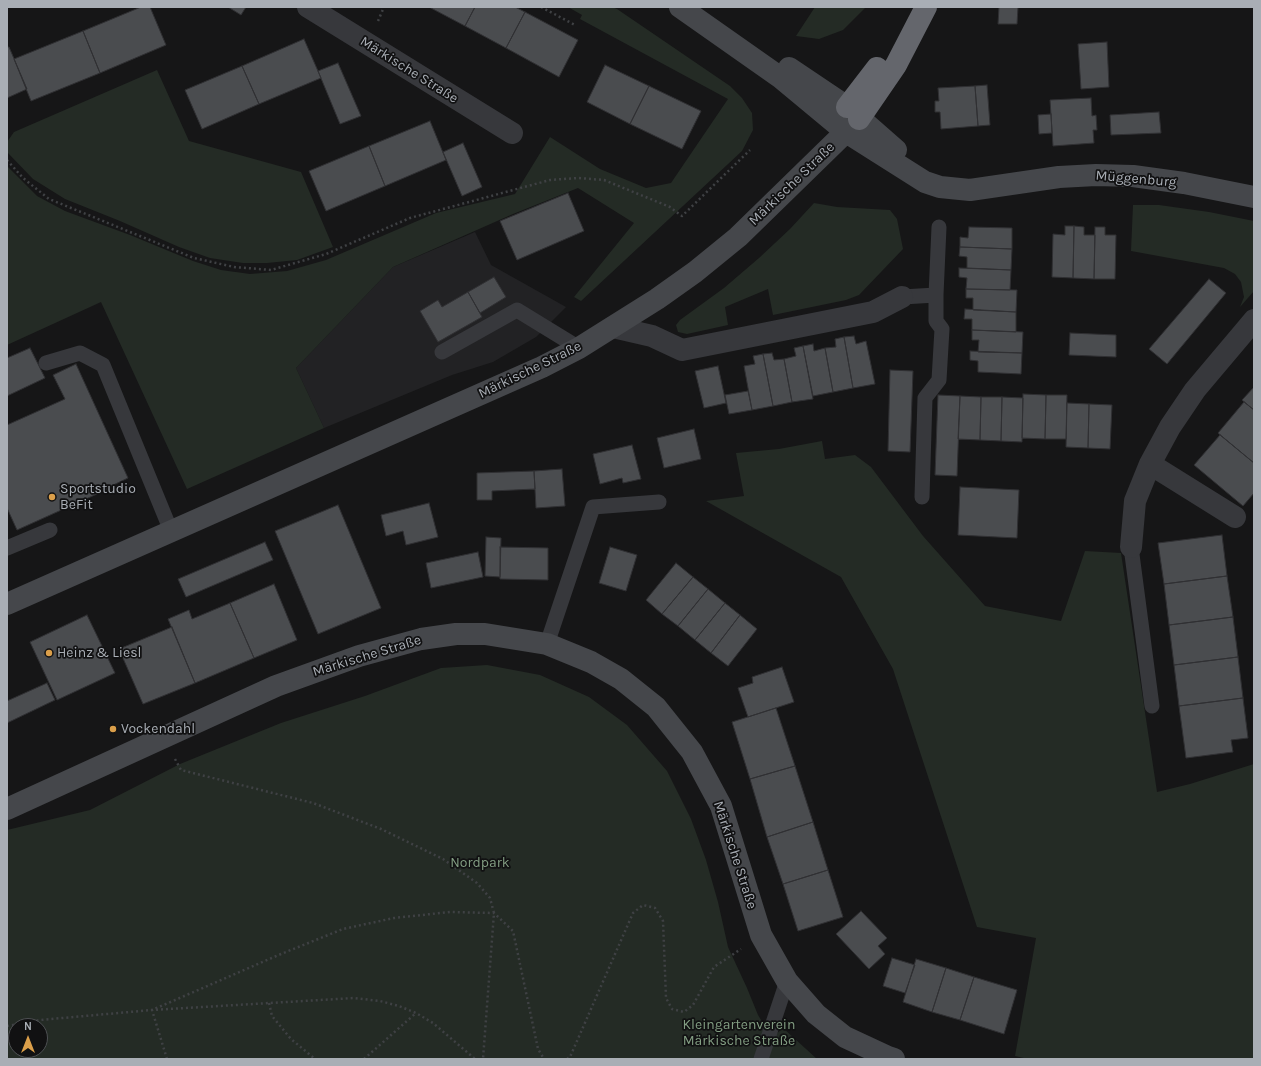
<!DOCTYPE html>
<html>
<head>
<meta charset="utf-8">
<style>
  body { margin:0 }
  #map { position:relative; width:1261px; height:1066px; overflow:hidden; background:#161617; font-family:Karla,sans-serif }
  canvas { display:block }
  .frame { position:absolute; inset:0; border:8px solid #a9aeb5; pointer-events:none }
  .north { position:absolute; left:8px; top:1018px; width:40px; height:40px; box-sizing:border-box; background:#111112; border:1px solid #4e5053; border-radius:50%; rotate:0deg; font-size:11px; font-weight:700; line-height:16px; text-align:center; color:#a9aeb5 }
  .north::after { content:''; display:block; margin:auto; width:14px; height:18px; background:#db9f4a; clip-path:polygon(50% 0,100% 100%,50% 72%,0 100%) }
</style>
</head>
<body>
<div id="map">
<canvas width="1261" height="1066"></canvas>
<div class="frame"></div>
<div class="north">N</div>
</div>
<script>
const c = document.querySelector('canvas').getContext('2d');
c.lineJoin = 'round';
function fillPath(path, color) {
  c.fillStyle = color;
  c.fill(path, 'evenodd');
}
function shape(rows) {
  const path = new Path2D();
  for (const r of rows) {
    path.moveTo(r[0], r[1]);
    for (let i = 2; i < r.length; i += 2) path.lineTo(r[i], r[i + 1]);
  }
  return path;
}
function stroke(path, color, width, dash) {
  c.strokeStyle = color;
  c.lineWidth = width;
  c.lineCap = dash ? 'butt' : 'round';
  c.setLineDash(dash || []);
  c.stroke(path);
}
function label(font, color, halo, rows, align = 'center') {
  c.font = font + ' Karla,sans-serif';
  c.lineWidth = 3.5;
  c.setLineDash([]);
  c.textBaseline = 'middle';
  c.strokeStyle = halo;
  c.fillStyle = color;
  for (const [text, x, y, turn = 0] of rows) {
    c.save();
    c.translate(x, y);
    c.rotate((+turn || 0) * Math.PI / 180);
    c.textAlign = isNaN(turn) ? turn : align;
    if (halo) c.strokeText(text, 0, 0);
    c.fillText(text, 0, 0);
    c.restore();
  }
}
fillPath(shape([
  [475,232,491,265,566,307,536,337,493,362,452,375,324,428,296,368,393,267]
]), '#222224');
fillPath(shape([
  [568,7,612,7,617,9,730,86,742,98,752,113,753,130,742,151,581,301,574,297,634,223,578,188,513,214,393,267,296,368,324,428,187,489,101,302,7,345,7,166,37,196,65,211,130,235,193,261,221,270,250,274,287,271,326,260,436,213,515,194,550,137,600,169,646,188,671,183,728,99,580,19,582,15],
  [815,7,866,7,843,30,819,39,796,36],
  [157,70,189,141,301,172,333,247,297,260,267,263,243,263,210,258,179,247,120,221,65,199,33,179,7,152,7,142,14,132],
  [814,203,837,207,890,210,897,219,903,249,859,295,846,300,773,315,768,289,725,307,728,325,687,334,678,332,676,325,680,320,724,288,759,258,790,229],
  [1133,205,1159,205,1209,212,1254,221,1254,291,1240,307,1244,297,1241,282,1235,274,1224,268,1131,251],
  [822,441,825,459,855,455,871,467,923,536,985,606,1061,621,1085,551,1121,553,1157,792,1190,784,1254,764,1254,1059,1028,1059,1015,1056,1036,938,977,927,893,669,841,577,706,501,744,496,736,453,779,449],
  [487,665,540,675,589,697,627,725,667,771,691,819,706,860,718,902,728,947,747,988,758,1015,772,1038,783,1028,817,1059,7,1059,7,830,90,810,180,764,281,723,365,696,441,668],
  [16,1026,40,1026,40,1050,16,1050]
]), '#242b25');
const building = shape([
  [141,7,150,7,166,45,100,73,83,31,141,7],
  [228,7,246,7,241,15,228,7],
  [429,7,475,7,465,26,429,7],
  [475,7,515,7,525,12,506,48,465,26,475,7],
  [999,7,1018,7,1017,24,998,24,999,7],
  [525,12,578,40,559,77,506,48,525,12],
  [83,31,100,73,31,101,14,59,83,31],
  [304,39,321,78,259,104,242,66,304,39],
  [1107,42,1109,87,1081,89,1078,44,1107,42],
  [7,47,9,47,27,89,7,98,7,47],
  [338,63,361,116,340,124,318,71,338,63],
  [605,65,649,86,630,124,587,102,605,65],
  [242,66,259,104,202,129,185,90,242,66],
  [987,85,990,125,978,126,975,86,987,85],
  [649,86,701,111,682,149,630,124,649,86],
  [975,86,978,126,941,129,940,112,935,112,935,101,939,101,938,88,975,86],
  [1091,98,1092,116,1096,115,1097,130,1093,130,1094,143,1053,146,1050,100,1091,98],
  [1159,112,1161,133,1111,135,1110,115,1159,112],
  [1051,114,1052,133,1039,134,1038,115,1051,114],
  [430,121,446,160,385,186,369,146,430,121],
  [463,143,482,187,462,196,443,152,463,143],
  [369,146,385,186,326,211,309,171,369,146],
  [568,193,584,231,517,260,500,221,568,193],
  [1065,226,1074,226,1073,278,1052,277,1053,234,1065,235,1065,226],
  [1074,226,1084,227,1084,235,1095,235,1094,279,1073,278,1074,226],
  [969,227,1012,228,1012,249,960,247,960,237,968,238,969,227],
  [1095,227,1105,227,1105,235,1116,235,1115,279,1094,279,1095,227],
  [960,247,1012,249,1011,270,967,268,967,257,959,256,960,247],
  [959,268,1011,270,1010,290,966,289,967,278,959,277,959,268],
  [494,277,506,297,480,313,468,292,494,277],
  [1209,279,1226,293,1167,364,1149,349,1209,279],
  [966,289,1017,290,1016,312,973,310,973,298,966,298,966,289],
  [468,292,482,317,438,342,420,311,438,300,442,307,468,292],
  [965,309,1016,312,1016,332,972,330,972,319,964,319,965,309],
  [972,330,1023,332,1022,353,978,352,979,340,972,340,972,330],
  [1070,333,1116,335,1116,357,1069,355,1070,333],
  [854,336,856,344,866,341,875,384,853,388,844,337,854,336],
  [844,337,853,388,833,392,825,348,836,347,835,339,844,337],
  [813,344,814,351,825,348,833,392,813,396,803,346,813,344],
  [803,346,813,399,792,402,784,359,796,356,794,348,803,346],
  [30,348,45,378,7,396,7,358,30,348],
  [970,351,1022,353,1021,374,978,372,978,361,970,360,970,351],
  [772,353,774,360,784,359,792,402,773,406,763,354,772,353],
  [763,354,773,406,752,410,744,366,755,364,753,356,763,354],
  [76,364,128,478,107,488,108,489,17,530,7,508,7,425,65,399,53,375,76,364],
  [718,366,726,403,704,408,695,371,718,366],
  [890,370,913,371,910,452,888,451,890,370],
  [1254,387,1254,410,1242,400,1254,387],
  [748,391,752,410,729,414,725,395,748,391],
  [1023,394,1046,395,1045,439,1022,438,1023,394],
  [938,395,960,396,957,476,935,475,938,395],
  [1046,395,1067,395,1066,439,1045,439,1046,395],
  [960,396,981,397,980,440,958,439,960,396],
  [981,397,1002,397,1001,441,980,440,981,397],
  [1002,397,1023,398,1022,442,1001,441,1002,397],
  [1244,402,1254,410,1254,463,1218,433,1244,402],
  [1067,403,1089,404,1088,448,1066,447,1067,403],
  [1089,404,1112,405,1110,449,1088,448,1089,404],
  [694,429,701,459,664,468,657,438,694,429],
  [1220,435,1254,463,1254,493,1243,506,1194,465,1220,435],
  [632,445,641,479,623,483,622,478,600,484,593,454,632,445],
  [562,469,565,506,536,508,534,471,562,469],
  [534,471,535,489,492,491,492,500,477,500,477,473,534,471],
  [960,487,1019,490,1017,538,958,535,960,487],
  [429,503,438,537,406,545,403,531,386,536,381,515,429,503],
  [338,505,381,608,318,634,275,531,338,505],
  [1222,535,1227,576,1164,584,1158,543,1222,535],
  [486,537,501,538,500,577,485,576,486,537],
  [265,542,273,560,186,597,178,579,265,542],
  [500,547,548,548,548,580,500,579,500,547],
  [610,547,637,555,626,591,599,583,610,547],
  [478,552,483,577,431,588,426,563,478,552],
  [676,563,693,577,662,614,646,600,676,563],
  [1227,576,1233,617,1169,625,1164,584,1227,576],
  [693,577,708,589,678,626,662,614,693,577],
  [274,584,297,640,254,658,230,603,274,584],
  [708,589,725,603,695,640,678,626,708,589],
  [230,603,254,658,195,683,168,619,189,610,192,619,230,603],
  [725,603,740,615,711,653,695,640,725,603],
  [87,615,115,673,57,700,30,642,87,615],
  [740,615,757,629,728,666,711,653,740,615],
  [1233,617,1238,657,1174,665,1169,625,1233,617],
  [172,627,195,683,143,704,119,649,172,627],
  [1238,657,1243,698,1179,706,1174,665,1238,657],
  [782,667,794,702,748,717,738,688,753,683,752,677,782,667],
  [47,683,55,700,7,723,7,701,47,683],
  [1243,698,1248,738,1231,740,1233,752,1186,758,1179,706,1243,698],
  [776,708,795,766,750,779,732,722,776,708],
  [795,766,813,822,767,837,750,779,795,766],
  [813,822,828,870,783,884,767,837,813,822],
  [828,870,843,917,798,931,783,884,828,870],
  [861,911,887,938,878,946,885,954,869,969,836,934,861,911],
  [892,958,915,965,905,993,883,986,892,958],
  [916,959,946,968,932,1012,903,1002,916,959],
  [946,968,974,977,960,1020,932,1012,946,968],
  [974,977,1017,990,1004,1034,960,1020,974,977]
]);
fillPath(building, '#4a4c4f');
stroke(building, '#303033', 1);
stroke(shape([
  [541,7,575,25],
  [378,21,384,7],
  [7,160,23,178,49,199,194,258,234,267,271,270,326,254,410,218,550,180,578,178,604,180,670,207,682,216,750,150],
  [175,759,181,770,313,803,381,829,443,859,477,883,490,898,494,913,483,1059],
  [269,1003,272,1016,291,1039,315,1059],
  [7,1026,40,1020,152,1010,354,998,380,1001,399,1006,416,1013,433,1023,475,1059],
  [167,1059,152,1010,281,954,343,929,394,918,450,912,494,913,513,931,538,1049,544,1059],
  [364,1059,416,1013],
  [567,1059,570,1057,633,913,643,905,655,908,663,921,666,998,672,1009,684,1012,693,1005,714,967,741,949]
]), '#3f4144', 2.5, [2, 3]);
stroke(shape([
  [902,297,936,295],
  [442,352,517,310,579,348],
  [46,363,80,353,103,365,171,531],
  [922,497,925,398,939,380,942,329,936,321,936,295,939,227],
  [1131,547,1152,706],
  [7,548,50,530],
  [547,644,593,507,659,502],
  [761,1059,787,981]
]), '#37383c', 15);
stroke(shape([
  [308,7,512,133],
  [613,327,652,336,682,350,873,312,902,297],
  [1150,464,1235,517],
  [1131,547,1135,501,1150,464,1170,427,1195,390,1254,320]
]), '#37383c', 22);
stroke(shape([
  [680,7,781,78,846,132,925,182,940,187,970,190,1059,177,1096,175,1133,176,1184,183,1254,197],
  [789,68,847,107,896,150],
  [7,604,542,367,579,348,657,299,695,272,738,237,859,119],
  [7,809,276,686,359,656,421,639,456,634,485,634,547,644,591,662,621,679,656,707,692,752,721,806,761,935,787,981,816,1014,845,1037,888,1057,894,1059]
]), '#45474b', 22);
stroke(shape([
  [847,107,877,68],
  [859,119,896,65,926,7]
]), '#64666c', 22);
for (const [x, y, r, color] of [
  [52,497,4,"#db9f4a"],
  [49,653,4,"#db9f4a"],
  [113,729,4,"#db9f4a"]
]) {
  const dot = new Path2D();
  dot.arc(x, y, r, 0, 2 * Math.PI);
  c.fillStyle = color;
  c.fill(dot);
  stroke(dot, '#111112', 1.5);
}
label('14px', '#a9aeb5', '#111112', [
  ["Märkische Straße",409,70,32],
  ["Müggenburg",1136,179,5],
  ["Märkische Straße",792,184,-44],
  ["Märkische Straße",530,370,-26],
  ["Märkische Straße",367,656,-17],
  ["Märkische Straße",735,855,72]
]);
label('14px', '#a9aeb5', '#111112', [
  ["Sportstudio",60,489],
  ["BeFit",60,505],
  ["Heinz & Liesl",57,653],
  ["Vockendahl",121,729]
], 'left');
label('14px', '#839e83', '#111112', [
  ["Nordpark",480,863],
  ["Kleingartenverein",739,1025],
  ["Märkische Straße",739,1041]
]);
</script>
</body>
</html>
